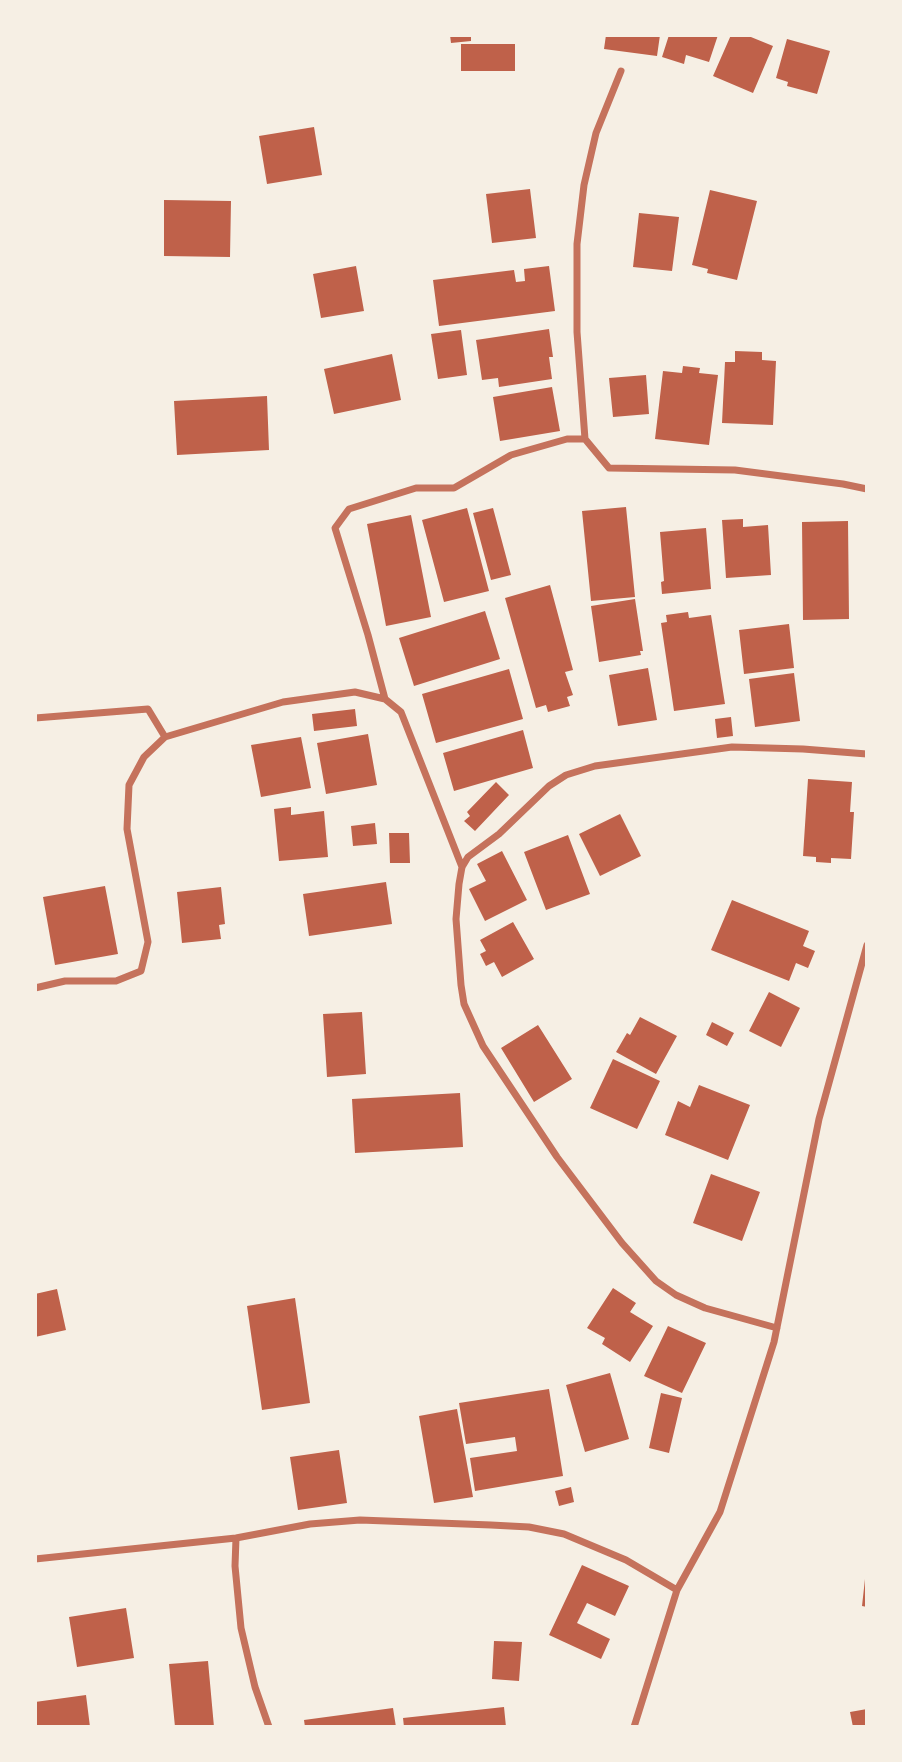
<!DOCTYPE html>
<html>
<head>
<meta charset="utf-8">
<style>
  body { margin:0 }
  #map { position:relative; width:902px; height:1762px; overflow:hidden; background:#f6efe4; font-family:"Noto Sans",sans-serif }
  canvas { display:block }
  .frame { position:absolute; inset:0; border:37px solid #f6efe4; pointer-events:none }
</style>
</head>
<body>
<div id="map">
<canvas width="902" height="1762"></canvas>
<div class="frame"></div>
</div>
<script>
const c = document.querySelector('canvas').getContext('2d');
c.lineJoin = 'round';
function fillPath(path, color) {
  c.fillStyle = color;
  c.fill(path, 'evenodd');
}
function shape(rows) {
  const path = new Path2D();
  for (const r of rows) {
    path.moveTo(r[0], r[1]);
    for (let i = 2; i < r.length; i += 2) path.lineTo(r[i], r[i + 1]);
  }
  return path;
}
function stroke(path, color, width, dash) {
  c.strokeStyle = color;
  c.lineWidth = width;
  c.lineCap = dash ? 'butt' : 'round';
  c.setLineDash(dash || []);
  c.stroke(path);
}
fillPath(shape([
  [450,35,471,35,471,41,451,43],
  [606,35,660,35,657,56,604,49],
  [669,35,718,35,709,62,686,55,684,64,662,57],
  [731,35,746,35,773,46,753,93,713,76],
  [787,39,830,51,817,94,787,86,788,82,776,78],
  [461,44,515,44,515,71,461,71],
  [314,127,322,175,267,184,259,136],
  [530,189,536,238,492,243,486,194],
  [710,190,757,201,737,280,707,273,708,269,692,265],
  [164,200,231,201,230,257,164,256],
  [639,213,679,217,672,271,633,267],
  [356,266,364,311,321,318,313,274],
  [549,266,555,311,439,326,433,280,514,270,516,282,525,281,524,269],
  [549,329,553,357,549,357,552,379,499,387,498,378,482,380,476,340],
  [461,330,467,375,438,379,431,334],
  [735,351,762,352,762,360,776,361,773,425,722,423,725,362,735,362],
  [392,354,401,400,334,414,324,369],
  [683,366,700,368,699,373,718,375,709,445,655,439,663,371,682,373],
  [646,375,649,414,613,417,609,378],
  [552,387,560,431,500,441,493,397],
  [267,396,269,450,177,455,174,401],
  [626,507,635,597,591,601,582,511],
  [467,508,489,591,444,602,422,520],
  [493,508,511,575,491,580,473,513],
  [411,515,431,617,386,626,367,524],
  [743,519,743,527,768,525,771,575,726,578,722,520],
  [848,521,849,619,803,620,802,522],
  [706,528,711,589,662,594,661,582,664,581,660,532],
  [550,585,573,670,565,672,573,695,567,697,570,706,548,712,546,705,536,708,505,598],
  [635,599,643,651,640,651,641,655,599,662,591,606],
  [485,611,500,659,414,686,399,638],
  [688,612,689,618,711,615,725,704,674,711,661,623,667,622,666,615],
  [789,624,794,668,744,674,739,630],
  [648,668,657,720,618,726,609,675],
  [509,669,523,719,436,743,422,694],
  [794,673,800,721,755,727,749,679],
  [355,709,357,726,314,731,312,714],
  [731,717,733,736,717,738,715,719],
  [523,730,533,768,454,791,443,753],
  [368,734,377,785,326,794,317,743],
  [301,737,311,788,261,797,251,745],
  [808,779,852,782,850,812,854,812,851,859,831,858,831,863,816,862,816,857,803,856],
  [496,782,509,795,475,831,464,821,470,816,467,812],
  [291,807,291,815,324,811,328,857,279,861,274,809],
  [620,814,641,856,600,876,579,834],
  [375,823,377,844,353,846,351,826],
  [389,833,409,833,410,863,390,863],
  [568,835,590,894,546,910,524,852],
  [502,851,527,900,485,921,469,889,486,881,477,864],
  [386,882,392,924,309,936,303,894],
  [105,886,118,954,55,965,43,897],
  [221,887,225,924,219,925,221,939,182,943,177,892],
  [732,900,809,931,803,946,815,951,808,968,796,963,789,981,711,950],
  [513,922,534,959,502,977,494,962,486,966,480,954,486,951,480,940],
  [769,992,800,1008,781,1047,749,1031],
  [362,1012,366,1074,327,1077,323,1014],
  [640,1017,677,1036,656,1074,616,1052,627,1033,630,1035],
  [712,1022,734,1033,727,1046,706,1035],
  [538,1025,572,1079,534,1102,501,1048],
  [613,1059,660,1081,637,1129,590,1108],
  [699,1085,750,1105,728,1160,665,1135,678,1101,690,1107],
  [460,1093,463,1147,355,1153,352,1099],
  [711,1174,760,1192,742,1241,693,1223],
  [613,1288,636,1303,630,1312,653,1326,630,1362,602,1344,605,1338,587,1328],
  [57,1289,66,1330,35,1337,35,1294],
  [295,1298,310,1403,262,1410,247,1306],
  [668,1326,706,1343,682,1393,644,1376],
  [610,1373,629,1439,585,1452,566,1385],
  [549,1389,563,1476,475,1491,470,1458,517,1451,515,1437,466,1444,459,1403],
  [661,1393,682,1398,669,1453,649,1448],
  [457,1409,473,1497,434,1503,419,1416],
  [339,1450,347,1503,298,1510,290,1457],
  [571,1487,574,1502,559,1506,555,1491],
  [582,1565,629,1586,615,1616,587,1603,577,1623,610,1639,601,1659,549,1635],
  [865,1579,867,1579,867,1607,862,1606],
  [126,1608,134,1658,77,1667,69,1617],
  [494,1641,522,1642,519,1681,492,1679],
  [208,1661,214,1727,175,1727,169,1664],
  [86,1695,90,1727,35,1727,35,1702],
  [504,1707,506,1727,404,1727,403,1718],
  [393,1708,396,1727,305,1727,304,1720],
  [867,1709,867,1727,853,1727,850,1712]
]), '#bf614a');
stroke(shape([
  [621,71,596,133,584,185,577,244,577,332,585,439,609,468,735,470,843,484,867,489],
  [385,699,368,635,335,528,349,509,416,488,454,488,511,455,567,439,585,439],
  [35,718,148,709,165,737],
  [35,988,65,981,116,981,141,971,148,942,127,829,129,785,144,757,165,737,283,702,355,692,385,699,401,712,462,867],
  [777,1328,705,1308,676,1295,656,1281,622,1243,557,1157,483,1046,464,1004,461,985,456,919,459,884,462,867,468,857,499,834,549,786,566,775,595,766,732,747,803,749,867,754],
  [236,1538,235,1566,241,1628,255,1687,269,1727],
  [35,1559,236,1538,310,1524,360,1520,491,1525,529,1527,564,1534,626,1560,677,1590],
  [634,1727,677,1590,720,1512,774,1342,819,1119,867,945]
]), '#c5725c', 7);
</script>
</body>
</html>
